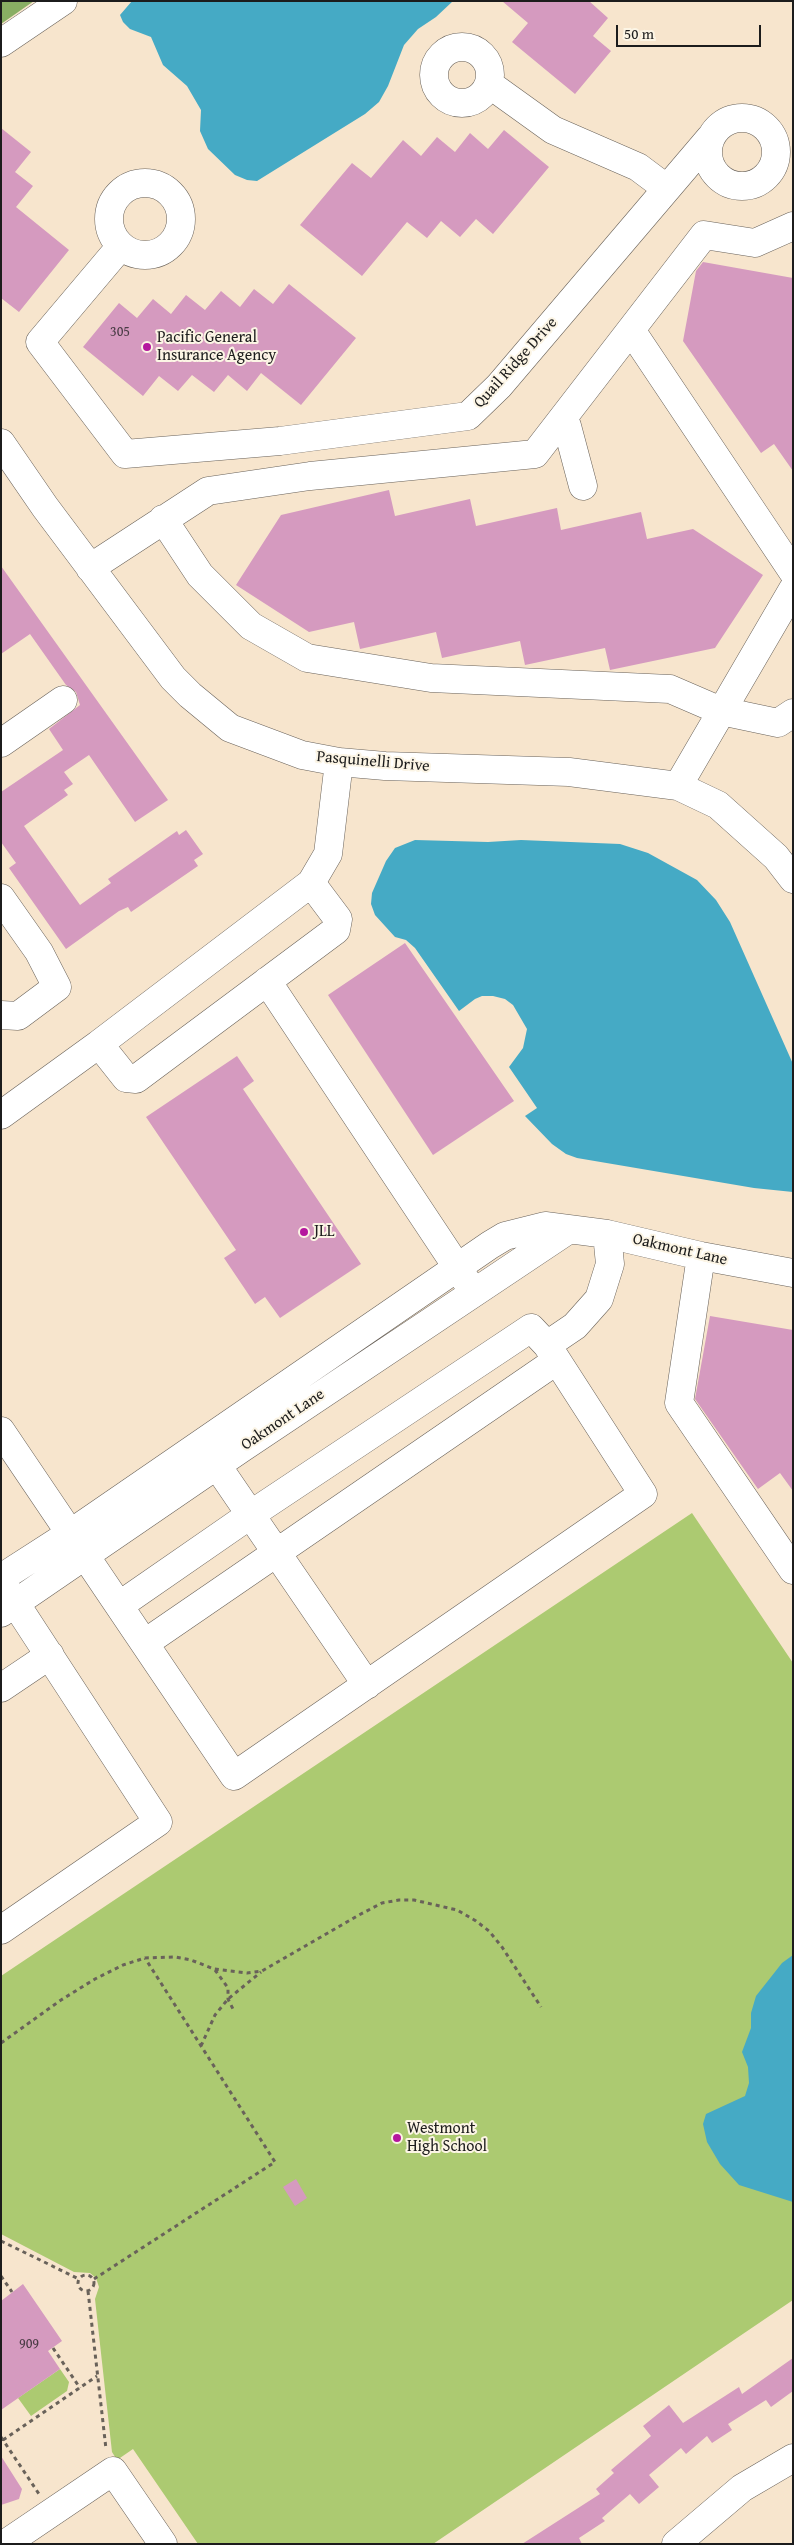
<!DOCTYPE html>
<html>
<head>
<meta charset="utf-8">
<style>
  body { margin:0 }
  #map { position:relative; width:794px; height:2545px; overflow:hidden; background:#f7e5cd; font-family:"Gentium Book Plus",serif }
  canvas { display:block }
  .frame { position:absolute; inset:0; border:2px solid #1c1c1c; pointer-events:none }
  .scale { position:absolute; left:616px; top:25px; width:145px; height:22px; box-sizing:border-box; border:2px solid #1c1c1c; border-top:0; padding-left:6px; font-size:15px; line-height:18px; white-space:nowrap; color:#1c1c1c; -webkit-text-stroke:4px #fcf5e5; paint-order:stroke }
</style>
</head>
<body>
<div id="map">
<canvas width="794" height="2545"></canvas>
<div class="frame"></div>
<div class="scale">50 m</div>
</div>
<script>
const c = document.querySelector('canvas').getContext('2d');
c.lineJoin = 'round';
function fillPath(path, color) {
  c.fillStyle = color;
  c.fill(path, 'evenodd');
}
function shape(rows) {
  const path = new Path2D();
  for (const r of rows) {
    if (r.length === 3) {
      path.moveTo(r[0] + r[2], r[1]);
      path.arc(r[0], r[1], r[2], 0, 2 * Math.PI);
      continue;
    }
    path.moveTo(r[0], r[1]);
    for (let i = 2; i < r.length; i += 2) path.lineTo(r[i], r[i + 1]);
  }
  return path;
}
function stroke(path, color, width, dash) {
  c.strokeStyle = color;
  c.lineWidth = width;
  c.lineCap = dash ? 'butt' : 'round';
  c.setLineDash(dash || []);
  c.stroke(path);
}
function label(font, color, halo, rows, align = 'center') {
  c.font = font + ' "Gentium Book Plus",serif';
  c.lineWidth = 4;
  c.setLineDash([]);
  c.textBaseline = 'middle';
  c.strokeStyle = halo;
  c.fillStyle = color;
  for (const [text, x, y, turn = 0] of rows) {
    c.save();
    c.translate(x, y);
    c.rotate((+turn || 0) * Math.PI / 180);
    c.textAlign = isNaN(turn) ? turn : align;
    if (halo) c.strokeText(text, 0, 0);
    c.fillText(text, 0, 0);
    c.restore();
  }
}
fillPath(shape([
  [692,1513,793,1663,793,2300,433,2544,198,2544,133,2449,117,2460,112,2452,95,2299,99,2287,96,2278,90,2273,74,2272,1,2234,1,1976],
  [60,2369,69,2382,67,2391,31,2416,18,2398]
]), '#acca71');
fillPath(shape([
  [1,1,34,1,1,24]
]), '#89ae63');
fillPath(shape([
  [132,1,453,1,436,17,418,29,404,45,388,86,379,102,365,114,257,181,247,180,235,175,208,149,200,131,201,110,187,86,163,65,151,37,130,29,123,22,120,15],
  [415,840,488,842,521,840,620,844,648,853,697,880,716,900,730,922,793,1064,793,1192,754,1188,577,1158,566,1154,552,1144,525,1116,537,1108,509,1067,523,1048,527,1029,513,1005,505,999,493,996,482,996,475,999,459,1011,415,948,406,940,395,937,375,915,371,904,372,893,386,861,395,848],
  [793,1955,793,2202,739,2185,720,2164,707,2142,703,2124,706,2114,745,2096,749,2083,748,2067,742,2052,751,2028,751,2013,756,1996,782,1963]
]), '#45aac5');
fillPath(shape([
  [502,1,589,1,608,18,593,36,611,51,575,94,512,42,528,23],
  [1,128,31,152,15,172,33,186,16,207,69,250,19,312,1,298],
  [504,130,549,167,493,234,476,219,460,237,441,221,427,238,407,222,362,276,300,225,352,163,371,178,403,140,421,156,437,137,455,152,470,133,488,149],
  [703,262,793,278,793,471,774,444,761,453,683,341,696,271],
  [289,284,356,338,301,405,261,373,247,391,228,375,214,392,192,375,178,391,159,376,143,396,83,347,119,303,137,318,153,299,171,314,186,295,205,310,221,291,240,307,254,289,273,304],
  [389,490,395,516,470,499,476,526,557,508,561,530,641,512,647,539,693,529,763,575,715,648,610,670,605,648,525,665,520,641,442,658,436,632,360,649,354,622,309,632,236,585,281,515],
  [1,566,168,800,135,822,89,755,64,772,73,784,64,790,68,795,24,826,80,905,111,883,108,879,177,831,179,835,186,830,203,854,194,860,198,866,131,912,128,907,119,911,66,949,9,868,16,863,1,842,1,792,63,750,49,729,80,705,76,692,66,685,30,634,1,654],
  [405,943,514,1101,433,1155,328,995],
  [237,1056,254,1081,243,1089,361,1264,280,1318,265,1297,255,1304,224,1258,236,1250,146,1117],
  [710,1316,793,1330,793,1491,780,1473,758,1489,695,1399],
  [296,2179,307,2198,295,2206,283,2187],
  [23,2284,62,2341,48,2351,60,2369,1,2410,1,2301],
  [793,2358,793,2391,771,2407,766,2400,728,2424,732,2430,712,2443,707,2436,686,2454,681,2448,649,2475,659,2487,639,2504,630,2494,602,2518,605,2521,579,2538,582,2544,522,2544,600,2494,596,2489,614,2473,611,2470,651,2436,643,2426,669,2405,683,2423,739,2387,742,2394],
  [1,2456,22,2489,19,2499,1,2505]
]), '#d59abf');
const minor = shape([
  [1,43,63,1],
  [462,75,28],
  [489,84,553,130,638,167,666,188],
  [742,152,34],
  [145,219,36],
  [121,246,40,342,125,454,280,441,468,416,499,386,710,138],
  [631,330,793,572],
  [567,426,583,486],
  [1,443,45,507,173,678,190,695,230,728,302,755,339,762,385,766,569,772,678,786,718,805,776,857,793,879],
  [163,519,200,575,251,626,307,658,431,678,670,689,721,711,778,723,793,713],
  [90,568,208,491,310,476,535,454,704,235,755,243,793,226],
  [1,743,63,700],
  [678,786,793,589],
  [1,898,39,952,57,987,18,1016,1,1015],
  [267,981,467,1282],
  [99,1044,311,883],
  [1,1115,99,1044,126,1078,136,1079,336,930,338,919,311,883,328,854,339,762],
  [701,1256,679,1403,793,1570],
  [547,1345,575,1326,599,1299,610,1264,607,1234],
  [1,1431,234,1776,643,1494,547,1345,531,1328,250,1515,120,1605],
  [207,1451,367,1685],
  [1,1578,71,1533,490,1245,505,1236,545,1226,607,1234,701,1256,793,1273],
  [1,1613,242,1448,568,1230],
  [145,1643,556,1361],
  [1,1688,50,1655],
  [1,1930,158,1822,6,1589],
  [5,2544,113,2471,163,2544],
  [676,2544,742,2488,793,2458]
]);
stroke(minor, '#69625a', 29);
stroke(shape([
  [215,1970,228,1988,228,1999,234,2011],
  [1,2043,61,2000,95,1979,123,1965,145,1958,175,1957,191,1960,214,1969,247,1973,262,1971,359,1915,382,1903,399,1900,414,1900,457,1910,476,1921,489,1931,502,1947,541,2007],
  [201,2046,215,2015,228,1999,261,1972],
  [1,2241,79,2279],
  [86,2283,8],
  [1,2276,12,2292],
  [94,2279,275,2162,145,1958],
  [88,2291,106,2449],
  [53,2348,80,2388],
  [1,2437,39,2494],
  [3,2440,97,2376]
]), '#69625a', 3, [4, 4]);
stroke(minor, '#fff', 28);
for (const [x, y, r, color] of [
  [147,347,5,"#b5179e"],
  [304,1232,5,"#b5179e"],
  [397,2138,5,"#b5179e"]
]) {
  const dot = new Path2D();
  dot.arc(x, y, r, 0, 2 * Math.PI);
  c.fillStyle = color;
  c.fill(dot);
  stroke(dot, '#fcf5e5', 2);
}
label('14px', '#4a3c45', null, [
  ["305",120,332],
  ["909",29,2344]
]);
label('16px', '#1c1c1c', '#fcf5e5', [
  ["Pacific General",157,338],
  ["Insurance Agency",157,356],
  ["JLL",314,1232],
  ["Westmont",407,2129],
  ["High School",407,2147]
], 'left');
label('16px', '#1c1c1c', '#fcf5e5', [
  ["Quail Ridge Drive",516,363,-48],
  ["Pasquinelli Drive",373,762,5],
  ["Oakmont Lane",680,1250,13],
  ["Oakmont Lane",283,1420,-34]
]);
</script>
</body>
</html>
